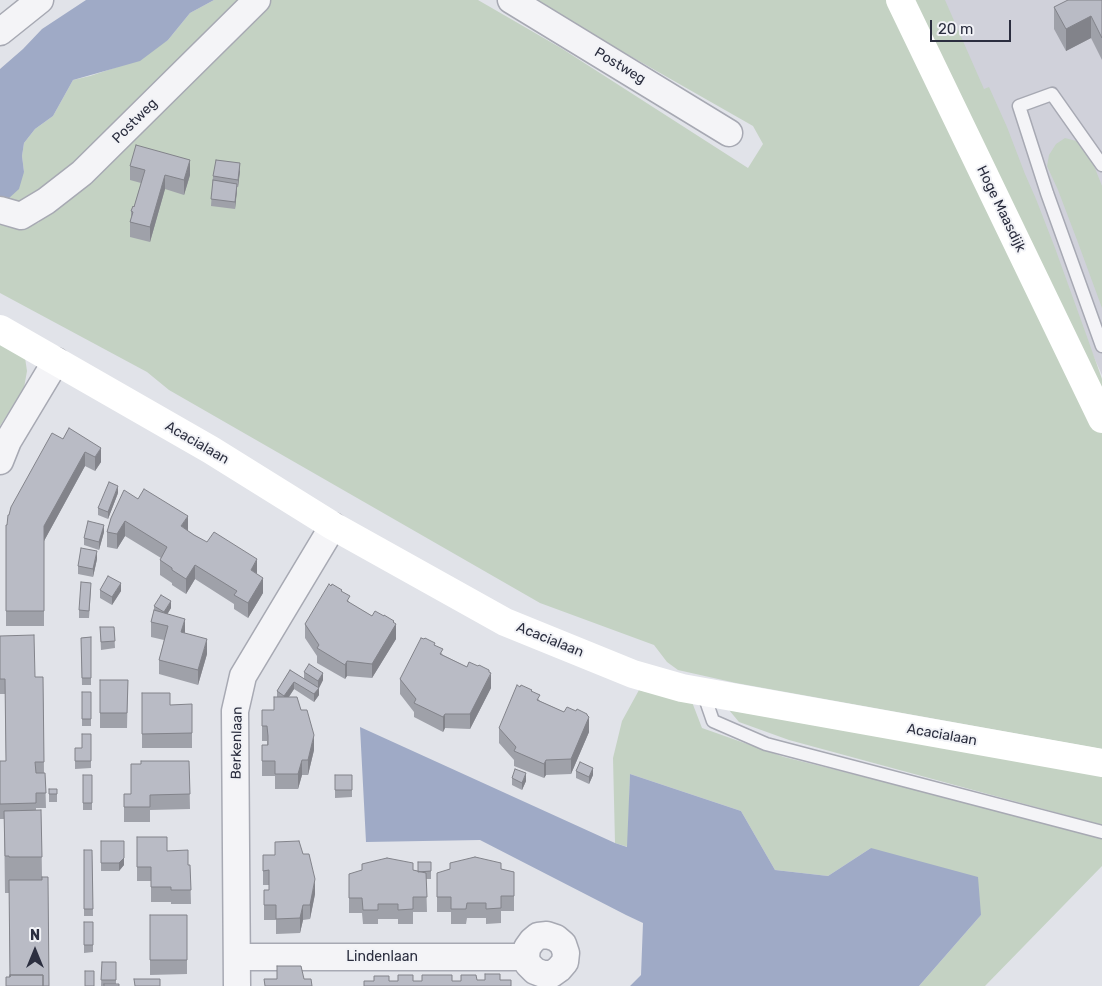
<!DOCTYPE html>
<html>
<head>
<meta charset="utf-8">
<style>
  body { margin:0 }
  #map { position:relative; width:1102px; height:986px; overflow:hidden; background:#e1e3e9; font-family:Rubik,sans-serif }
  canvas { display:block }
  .north { position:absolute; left:10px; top:926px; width:50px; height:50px; -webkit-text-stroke:4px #f1f2f6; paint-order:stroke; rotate:0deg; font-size:14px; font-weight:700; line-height:20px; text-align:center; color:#2b2e3f }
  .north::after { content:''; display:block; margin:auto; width:18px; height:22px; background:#2b2e3f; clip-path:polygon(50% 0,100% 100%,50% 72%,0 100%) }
  .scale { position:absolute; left:930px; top:20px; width:81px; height:22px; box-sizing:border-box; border:2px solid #2b2e3f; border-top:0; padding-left:6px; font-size:15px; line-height:18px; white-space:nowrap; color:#2b2e3f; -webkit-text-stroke:4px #f1f2f6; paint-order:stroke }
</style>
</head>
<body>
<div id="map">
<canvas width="1102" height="986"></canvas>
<div class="north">N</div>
<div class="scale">20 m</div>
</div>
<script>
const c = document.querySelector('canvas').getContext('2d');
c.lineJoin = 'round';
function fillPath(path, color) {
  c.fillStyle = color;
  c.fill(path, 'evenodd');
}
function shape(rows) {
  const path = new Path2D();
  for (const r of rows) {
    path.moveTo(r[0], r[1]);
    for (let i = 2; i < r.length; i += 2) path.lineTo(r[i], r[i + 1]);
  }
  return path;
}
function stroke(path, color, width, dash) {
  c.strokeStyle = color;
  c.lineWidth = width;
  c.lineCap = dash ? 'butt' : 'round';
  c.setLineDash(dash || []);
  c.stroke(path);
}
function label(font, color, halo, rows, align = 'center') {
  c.font = font + ' Rubik,sans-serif';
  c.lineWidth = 4;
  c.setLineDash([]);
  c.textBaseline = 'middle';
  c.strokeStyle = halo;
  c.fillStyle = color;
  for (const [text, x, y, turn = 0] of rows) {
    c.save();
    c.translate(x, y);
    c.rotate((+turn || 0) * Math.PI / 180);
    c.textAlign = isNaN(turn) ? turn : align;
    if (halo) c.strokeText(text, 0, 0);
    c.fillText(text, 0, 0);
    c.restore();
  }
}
fillPath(shape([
  [933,0,1102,0,1102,375]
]), '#d0d1da');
fillPath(shape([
  [214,0,249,0,77,168,17,208,0,198,24,172,22,156,24,143,35,129,53,116,73,80,90,76,117,67,168,40,190,13],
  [264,0,478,0,561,48,748,168,763,144,753,126,532,0,889,0,1102,428,1102,749,736,683,678,670,667,662,654,645,540,603,169,390,147,372,0,293,0,220,19,227,38,223,81,188],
  [904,0,945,0,984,89,989,87,1007,127,1025,174,1036,199,1055,248,1086,334,1102,379,1102,404],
  [1065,138,1080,142,1089,153,1102,186,1102,308,1077,240,1058,190,1047,166,1049,155,1056,144],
  [0,337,24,351,27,371,24,388,0,426],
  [639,690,692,702,702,728,784,757,1087,832,1102,839,1102,866,985,986,919,986,981,915,871,848,828,876,775,870,741,811,630,774,628,847,615,843,613,758,622,721],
  [729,710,1102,776,1102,825,789,740,739,722]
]), '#c4d2c3');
fillPath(shape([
  [86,0,214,0,190,13,168,40,140,61,73,80,53,116,35,129,24,143,22,156,24,172,19,189,8,199,0,198,0,69,23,49,42,29],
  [360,727,615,843,627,847,630,774,741,811,775,870,828,876,871,848,978,877,981,915,919,986,630,986,641,975,643,923,626,915,480,840,366,842]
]), '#9faac6');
const lane = shape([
  [1102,165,1052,94,1019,106,1047,193,1102,346],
  [703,692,713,721,766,744,1102,832]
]);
const street = shape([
  [511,0,729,133],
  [0,32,40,0],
  [0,210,21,216,46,201,82,173,257,0],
  [0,461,8,441,56,361],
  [237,957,526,957,527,948,532,941,538,936,547,935,556,938,563,944,566,953,565,962,559,969,552,974,543,974,535,971,528,964,526,957],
  [237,986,235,711,243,676,333,526]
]);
stroke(lane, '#a7a9b3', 15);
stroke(street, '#a7a9b3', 29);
stroke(lane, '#f4f4f7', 12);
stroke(street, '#f4f4f7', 26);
stroke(shape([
  [900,0,1102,419],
  [0,329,211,450,333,526,505,622,633,674,682,688,1102,763]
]), '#fff', 28);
fillPath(shape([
  [1102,0,1102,60,1091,38,1066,51,1054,29,1054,7],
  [130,166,190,175,184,195,165,189,150,242,130,237,130,222,131,218,131,211,134,207,141,183,130,180],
  [240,171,238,187,237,187,235,209,211,206,213,176],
  [69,428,101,462,95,471,85,466,44,541,44,626,6,626,6,525,7,525,63,439],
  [118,493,108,519,98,515,98,508],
  [111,518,188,531,257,574,263,593,248,618,234,609,234,604,195,579,186,594,172,585,172,583,160,575,160,560,161,558,125,536,117,549,107,547,107,532],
  [104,532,99,550,84,545,84,538],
  [97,559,93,577,78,574,78,566],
  [91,590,89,618,79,618,79,610],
  [100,590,121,591,112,605,100,598],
  [342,592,350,603,372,616,394,623,396,639,372,678,347,676,345,679,317,663,317,656,305,638,305,624],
  [154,606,171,608,167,614,185,633,207,654,198,685,159,674,159,660,164,640,151,637,151,622,154,610],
  [100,627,114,627,115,648,101,650],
  [0,636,35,677,43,677,44,773,45,773,46,808,36,808,36,810,41,810,42,877,48,877,10,977,9,893,5,893,4,819,0,819,0,761,6,761,5,694,0,694],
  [91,637,91,685,82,685,81,638],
  [435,645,443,655,467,667,489,672,491,688,470,729,445,728,443,732,414,717,414,712,400,694,400,679],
  [290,670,304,679,304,672,323,680,319,688,319,695,314,702,294,689,289,697,301,710,314,750,308,775,302,775,298,789,275,789,275,776,262,776,262,745,267,745,267,741,262,741,262,710,274,710,277,697,277,691],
  [100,680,128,680,127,728,100,728],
  [82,692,91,692,91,726,82,726],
  [532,692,540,701,564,712,587,716,589,732,571,774,546,775,544,778,514,766,514,760,499,743,499,728],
  [142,693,192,733,192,748,142,748],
  [91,734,91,768,75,769,75,748,82,748],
  [189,761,190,809,150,810,150,822,124,822,124,794,131,794],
  [576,771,593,775,589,784,576,778],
  [83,775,92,775,92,810,83,810],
  [335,775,352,775,352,797,335,798],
  [512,778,526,781,522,790,512,785],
  [49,789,57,789,57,802,49,802],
  [137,837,167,851,188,865,190,865,191,904,171,904,171,902,151,902,151,881,137,881],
  [101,841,124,865,119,871,101,871],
  [84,850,92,850,93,916,84,916],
  [263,855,315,894,310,919,303,920,300,933,276,934,276,920,264,920,264,890,269,890,269,885,263,885],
  [431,862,431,879,426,879,427,912,413,912,413,924,398,924,398,919,378,919,378,924,363,924,362,913,349,913,349,874,413,870,418,871],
  [450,869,501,869,514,872,514,911,501,911,501,923,486,924,486,918,467,918,466,924,451,924,451,912,437,912,437,888],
  [150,915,187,915,187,974,150,975],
  [84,922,93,922,93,952,84,953],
  [102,962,116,962,116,984,119,986,101,986]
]), '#9fa1a9');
fillPath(shape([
  [1091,16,1091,38,1066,51,1066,29],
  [190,160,190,175,184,195,184,180],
  [240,163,240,171,238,187,238,180],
  [165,175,165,189,150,242,150,227],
  [237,184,237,191,235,209,235,202],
  [101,448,101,462,95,471,95,457],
  [85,452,85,466,44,541,44,526],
  [118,486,118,493,108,519,108,512],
  [188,516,188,531,181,526],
  [125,521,125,536,117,549,117,534],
  [104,525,104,532,99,550,99,542],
  [97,551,97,559,93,577,93,569],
  [257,559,257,574,251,570],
  [195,565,195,579,186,594,186,579],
  [263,578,263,593,248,618,248,603],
  [121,583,121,591,112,605,112,597],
  [171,601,171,608,164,620,164,612],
  [185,619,185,633,181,632],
  [394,621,394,627,396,624,396,639,372,678,372,664],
  [207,639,207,654,198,685,198,670],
  [347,661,347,676,345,679,345,665],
  [489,670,489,678,491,673,491,688,470,729,470,714],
  [323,673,323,680,319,688,319,695,314,702,314,694,318,688,318,681],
  [294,682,294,689,284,704,284,696],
  [445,714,445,728,443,732,443,717],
  [587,714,587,721,589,717,589,732,571,774,571,759],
  [314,735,314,750,308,775,308,760],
  [302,760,302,775,298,789,298,774],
  [546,760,546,775,544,778,544,764],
  [593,768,593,775,589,784,589,777],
  [526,773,526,781,522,790,522,783],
  [124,858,124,865,119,871,119,863],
  [315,879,315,894,310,919,310,905],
  [303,905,303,920,300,933,300,918]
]), '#82838a');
const building = shape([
  [1068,0,1102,0,1102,38,1091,16,1066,29,1054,7,1068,0],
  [136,145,190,160,184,180,165,175,150,227,130,222,133,212,131,211,133,206,134,207,145,170,130,166,136,145],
  [216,160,240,163,238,180,213,176,216,160],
  [213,180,237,184,235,202,211,199,213,180],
  [69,428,101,448,95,457,85,452,44,526,44,611,6,611,6,525,7,525,8,515,9,515,11,507,52,433,63,439,69,428],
  [109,482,118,486,108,512,98,508,109,482],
  [144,489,188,516,181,526,194,535,207,542,214,532,257,559,251,570,263,578,248,603,234,595,237,591,195,565,186,579,172,570,172,568,160,560,167,547,125,521,117,534,107,532,111,518,124,490,138,499,144,489],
  [88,521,104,525,99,542,84,538,88,521],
  [81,548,97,551,93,569,78,566,81,548],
  [108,576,121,583,112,597,100,590,108,576],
  [81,582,91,583,89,611,79,610,81,582],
  [329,584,331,586,332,584,342,590,341,591,350,596,347,601,372,616,375,611,384,616,384,615,394,621,393,622,396,624,372,664,347,661,345,665,317,648,319,645,305,624,329,584],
  [161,595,171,601,164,612,154,606,161,595],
  [154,610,185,619,181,632,207,639,198,670,159,660,168,626,151,622,154,610],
  [100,627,114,627,115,641,101,642,100,627],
  [34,635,35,677,43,677,44,762,35,762,36,773,45,773,46,793,36,793,36,803,0,804,0,761,6,761,5,679,0,679,0,636,34,635],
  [91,637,91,678,82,678,81,638,91,637],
  [421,638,424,639,425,638,435,643,434,645,443,649,440,654,467,667,469,662,478,666,479,665,489,670,489,672,491,673,470,714,445,714,443,717,414,703,416,699,400,679,421,638],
  [309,664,323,673,318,681,304,672,309,664],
  [290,670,319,688,314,694,294,682,284,696,277,691,290,670],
  [100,680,128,680,127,713,100,713,100,680],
  [517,685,520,687,521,685,532,690,531,691,540,695,537,700,564,712,567,707,576,711,577,709,587,714,587,715,589,717,571,759,546,760,544,764,514,751,516,747,499,728,517,685],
  [82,692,91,692,91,719,82,719,82,692],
  [142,693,170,693,170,705,192,704,192,733,142,734,142,693],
  [274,697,297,697,301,710,307,710,314,735,308,760,302,760,298,774,275,774,275,761,262,761,262,745,268,745,268,736,267,726,262,726,262,710,274,710,274,697],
  [82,734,91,734,91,761,75,761,75,748,82,748,82,734],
  [141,761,189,761,190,794,150,795,150,807,124,807,124,794,131,794,131,764,141,764,141,761],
  [580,762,593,768,589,777,576,771,580,762],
  [515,769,526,773,522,783,512,778,515,769],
  [83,775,92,775,92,803,83,803,83,775],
  [335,775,352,775,352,790,335,790,335,775],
  [49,789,57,789,57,794,49,794,49,789],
  [41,810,42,857,9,857,9,856,5,856,4,811,41,810],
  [137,837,167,837,167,851,188,850,188,865,190,865,191,890,171,890,171,887,151,887,151,867,137,867,137,837],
  [101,841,124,841,124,858,119,863,101,863,101,841],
  [299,841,303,854,309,854,315,879,310,905,303,905,300,918,276,919,276,905,264,905,264,890,269,890,269,870,263,871,263,855,275,855,275,842,299,841],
  [84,850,92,850,93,909,84,909,84,850],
  [475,857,501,863,501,869,514,872,514,896,501,896,501,908,486,909,486,903,467,903,466,909,451,909,451,897,437,897,437,873,450,869,450,863,475,857],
  [387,858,413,863,413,870,426,873,427,897,413,897,413,909,398,910,398,904,378,904,378,910,363,910,362,898,349,898,349,874,362,870,362,864,387,858],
  [418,862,431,862,431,871,418,872,418,862],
  [42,877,48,877,49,986,43,986,43,975,10,975,10,977,9,880,42,880,42,877],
  [150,915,187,915,187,960,150,960,150,915],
  [84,922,93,922,93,945,84,945,84,922],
  [102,962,116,962,116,980,101,980,102,962],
  [277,966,301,966,304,979,311,979,312,986,265,986,264,979,277,979,277,966],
  [85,971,94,971,94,986,85,986,85,971],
  [485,974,500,974,500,980,511,980,511,986,364,986,364,981,374,981,374,976,389,976,389,981,398,981,398,975,413,975,413,981,422,981,422,975,452,975,452,981,461,981,461,975,476,975,477,980,485,980,485,974],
  [10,975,43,975,43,986,6,986,6,977,10,977,10,975],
  [134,979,160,979,160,986,135,986,134,979],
  [104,984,119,984,119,986,104,986,104,984]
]);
fillPath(building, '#b9bbc5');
stroke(building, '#82838a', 1);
label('14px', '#2b2e3f', '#f1f2f6', [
  ["Postweg",620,66,31],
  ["Postweg",135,121,-45],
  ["Hoge Maasdijk",1001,209,64],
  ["Acacialaan",197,443,30],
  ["Acacialaan",550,640,22],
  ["Acacialaan",942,735,10],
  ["Berkenlaan",237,743,-89],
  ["Lindenlaan",382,957]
]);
</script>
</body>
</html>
